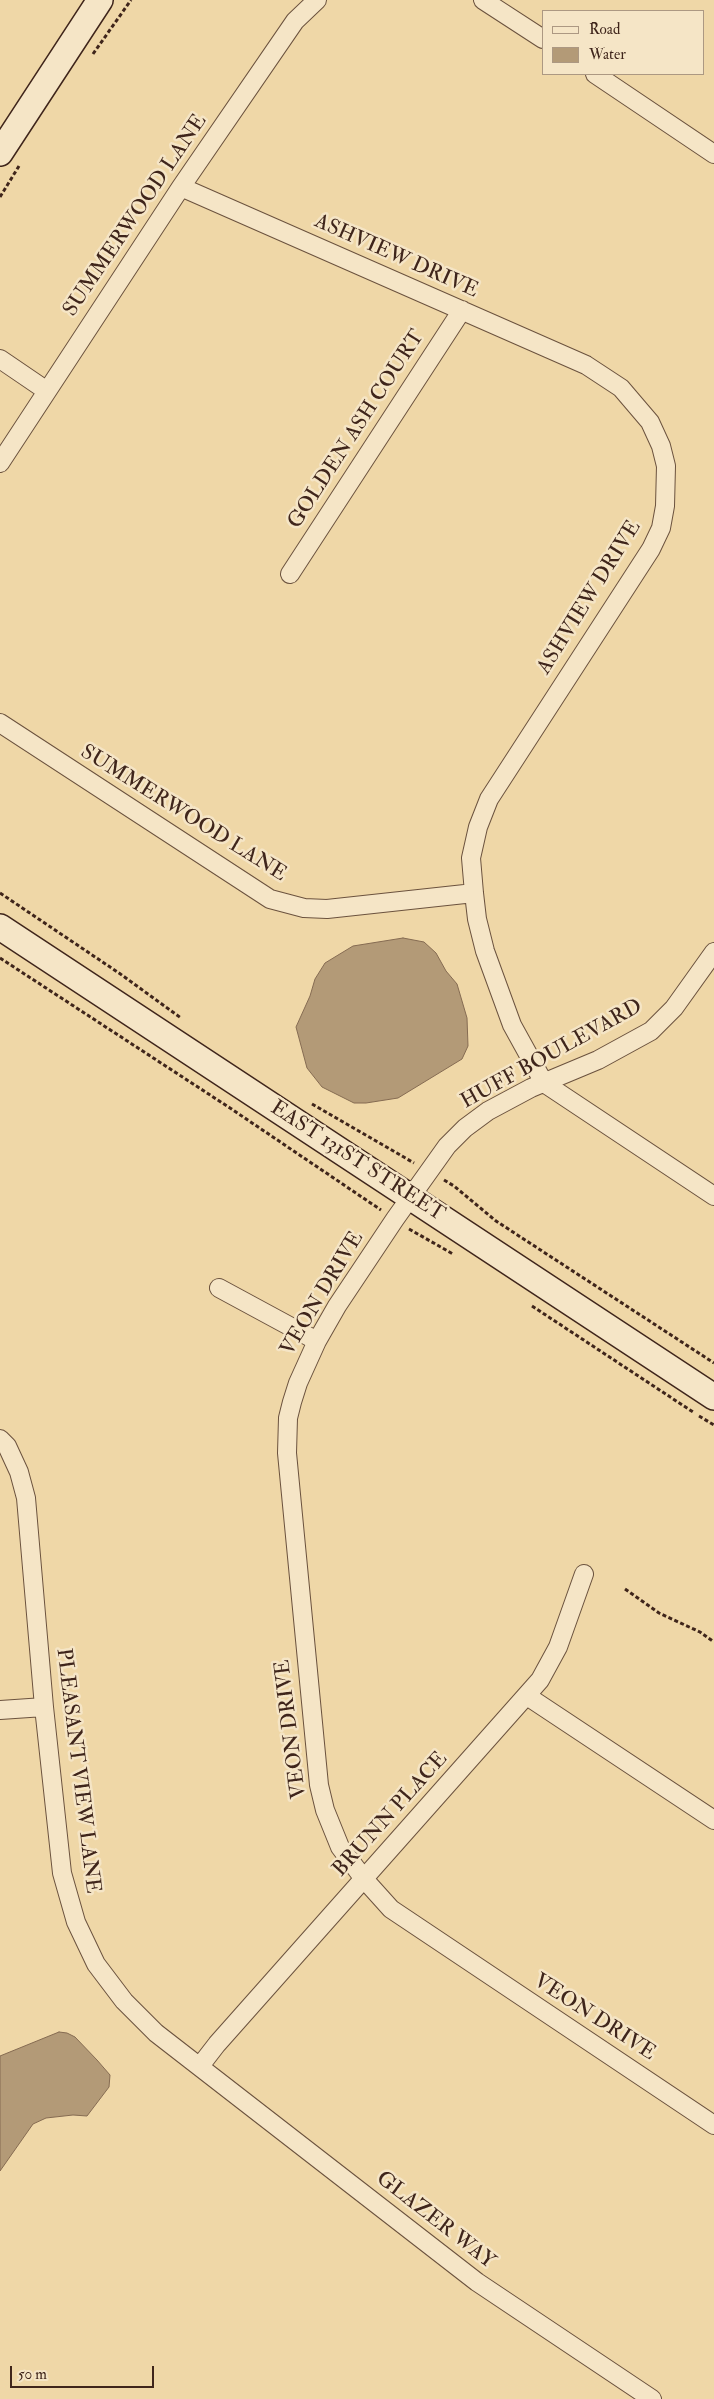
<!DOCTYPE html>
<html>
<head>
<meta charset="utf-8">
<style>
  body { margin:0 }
  #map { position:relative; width:714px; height:2399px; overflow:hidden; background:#efd7a7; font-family:"IM FELL Double Pica",serif }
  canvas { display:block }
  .legend { position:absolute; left:542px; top:10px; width:162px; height:65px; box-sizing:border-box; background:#f5e5c6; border:1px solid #ac9882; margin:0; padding:6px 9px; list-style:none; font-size:15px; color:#3f251b }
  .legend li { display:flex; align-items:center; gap:10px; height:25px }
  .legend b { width:25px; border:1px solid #ac9882 }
  .scale { position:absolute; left:10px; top:2366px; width:144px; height:22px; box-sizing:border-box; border:2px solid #3f251b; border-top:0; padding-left:6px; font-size:15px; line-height:18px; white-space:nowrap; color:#3f251b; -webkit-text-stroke:4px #f5e5c6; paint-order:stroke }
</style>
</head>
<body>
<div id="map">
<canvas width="714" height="2399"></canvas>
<ul class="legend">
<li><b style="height:6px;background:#f5e5c6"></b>Road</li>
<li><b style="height:14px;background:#b39a77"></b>Water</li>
</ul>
<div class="scale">50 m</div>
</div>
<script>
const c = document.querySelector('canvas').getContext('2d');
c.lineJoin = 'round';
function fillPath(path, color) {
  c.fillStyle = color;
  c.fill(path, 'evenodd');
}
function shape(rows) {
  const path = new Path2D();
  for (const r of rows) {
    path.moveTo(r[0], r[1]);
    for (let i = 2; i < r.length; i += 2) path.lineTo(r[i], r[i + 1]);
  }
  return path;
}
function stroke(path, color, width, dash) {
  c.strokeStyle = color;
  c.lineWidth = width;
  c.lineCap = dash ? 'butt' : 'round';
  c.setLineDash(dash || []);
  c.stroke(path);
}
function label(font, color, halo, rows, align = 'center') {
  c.font = font + ' "IM FELL Double Pica",serif';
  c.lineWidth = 5;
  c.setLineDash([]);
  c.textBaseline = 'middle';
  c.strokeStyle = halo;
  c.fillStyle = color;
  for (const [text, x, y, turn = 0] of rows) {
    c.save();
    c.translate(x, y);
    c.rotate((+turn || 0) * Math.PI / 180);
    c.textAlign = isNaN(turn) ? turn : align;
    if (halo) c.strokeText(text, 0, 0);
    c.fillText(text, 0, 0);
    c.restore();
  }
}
const water = shape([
  [403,938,424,942,436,953,446,971,457,984,467,1018,468,1046,462,1059,398,1098,366,1103,354,1103,322,1087,307,1068,296,1027,310,996,315,979,325,963,353,946,403,938],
  [59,2032,67,2033,75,2037,97,2060,110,2075,109,2087,87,2116,73,2115,46,2118,33,2124,0,2171,0,2056,59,2032]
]);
fillPath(water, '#b39a77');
stroke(water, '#856b52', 1);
const street = shape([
  [483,0,543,39],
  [595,74,714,154],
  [181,187,586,365,621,388,650,422,661,446,666,466,665,506,661,528,651,549,489,799,478,827,471,858,474,893,477,919,485,951,512,1025,544,1083,714,1196],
  [0,359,47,391],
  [0,463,181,187,295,21,317,0],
  [290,574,462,310],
  [0,723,270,899,304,908,327,909,474,893],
  [714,952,674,1008,651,1031,598,1060,531,1088,488,1111,465,1128,447,1146,395,1219,337,1306,317,1341,298,1383,292,1402,288,1418,287,1453,319,1785,325,1810,340,1847,364,1879,391,1909,714,2125],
  [219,1288,317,1341],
  [0,1439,7,1446,19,1472,26,1498,44,1707,62,1873,76,1922,96,1964,124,2001,156,2033,477,2282,652,2399],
  [527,1696,714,1820],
  [0,1710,44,1707],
  [200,2066,217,2044,540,1680,558,1647,584,1574]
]);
const secondary = shape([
  [0,153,100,0],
  [0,927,714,1397]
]);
stroke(street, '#6b523e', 20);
stroke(secondary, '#3f251b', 28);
stroke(shape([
  [93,54,131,0],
  [0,197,19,166],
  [0,893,119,973,181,1018],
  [0,958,230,1108,381,1210],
  [312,1104,414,1163],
  [444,1180,454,1186,496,1221,714,1363],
  [409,1229,453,1254],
  [532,1306,693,1412],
  [699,1416,714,1425],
  [625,1589,659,1613,700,1632,714,1642]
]), '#3f251b', 3, [4, 2.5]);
stroke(street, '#f5e5c6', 18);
stroke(secondary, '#f5e5c6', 25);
label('21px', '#3f251b', '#f5e5c6', [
  ["SUMMERWOOD LANE",136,216,-56],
  ["ASHVIEW DRIVE",396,257,24],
  ["GOLDEN ASH COURT",357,430,-57],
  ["ASHVIEW DRIVE",590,598,-58],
  ["SUMMERWOOD LANE",183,814,32],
  ["HUFF BOULEVARD",552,1055,-29],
  ["EAST 131ST STREET",357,1162,33],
  ["VEON DRIVE",323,1294,-59],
  ["VEON DRIVE",292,1729,-97],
  ["PLEASANT VIEW LANE",77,1771,83],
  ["BRUNN PLACE",391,1815,-48],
  ["VEON DRIVE",594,2018,33],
  ["GLAZER WAY",435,2221,38]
]);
</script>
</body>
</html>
